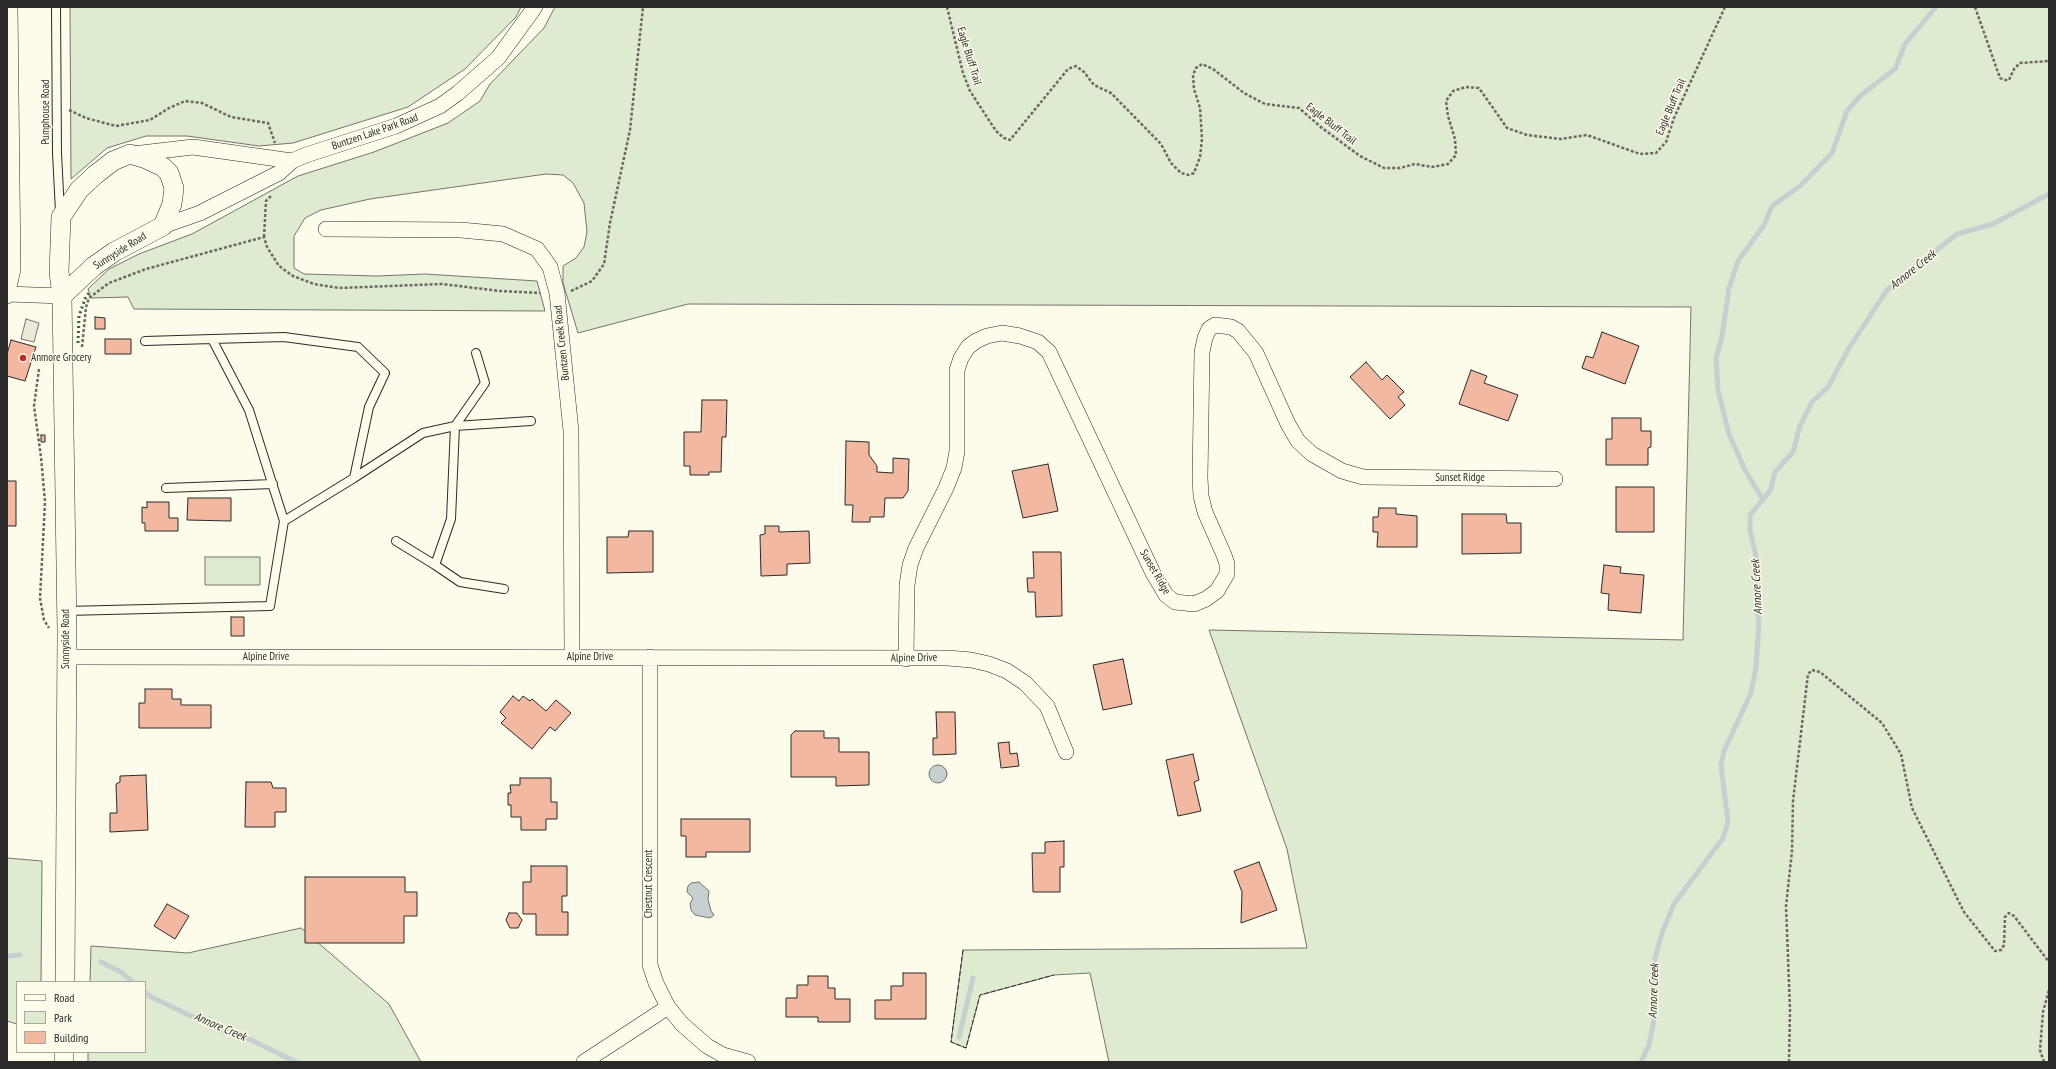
<!DOCTYPE html>
<html>
<head>
<meta charset="utf-8">
<style>
  body { margin:0 }
  #map { position:relative; width:2056px; height:1069px; overflow:hidden; background:#fdfbea; font-family:"PT Sans Narrow",sans-serif }
  canvas { display:block }
  .frame { position:absolute; inset:0; border:8px solid #2b2b2b; pointer-events:none }
  .legend { position:absolute; left:16px; top:981px; width:130px; height:72px; box-sizing:border-box; background:#fdfbea; border:1px solid #a9a89e; margin:0; padding:5px 7px; list-style:none; font-size:12px; color:#2b2b2b }
  .legend li { display:flex; align-items:center; gap:8px; height:20px }
  .legend b { width:20px; border:1px solid #a9a89e }
</style>
</head>
<body>
<div id="map">
<canvas width="2056" height="1069"></canvas>
<div class="frame"></div>
<ul class="legend">
<li><b style="height:5px;background:#fdfbea"></b>Road</li>
<li><b style="height:11px;background:#deebd1"></b>Park</li>
<li><b style="height:11px;background:#f2b8a0"></b>Building</li>
</ul>
</div>
<script>
const c = document.querySelector('canvas').getContext('2d');
c.lineJoin = 'round';
function fillPath(path, color) {
  c.fillStyle = color;
  c.fill(path, 'evenodd');
}
function shape(rows) {
  const path = new Path2D();
  for (const r of rows) {
    if (r.length === 3) {
      path.moveTo(r[0] + r[2], r[1]);
      path.arc(r[0], r[1], r[2], 0, 2 * Math.PI);
      continue;
    }
    path.moveTo(r[0], r[1]);
    for (let i = 2; i < r.length; i += 2) path.lineTo(r[i], r[i + 1]);
  }
  return path;
}
function stroke(path, color, width, dash) {
  c.strokeStyle = color;
  c.lineWidth = width;
  c.lineCap = dash ? 'butt' : 'round';
  c.setLineDash(dash || []);
  c.stroke(path);
}
function label(font, color, halo, rows, align = 'center') {
  c.font = font + ' "PT Sans Narrow",sans-serif';
  c.lineWidth = 3;
  c.setLineDash([]);
  c.textBaseline = 'middle';
  c.strokeStyle = halo;
  c.fillStyle = color;
  for (const [text, x, y, turn = 0] of rows) {
    c.save();
    c.translate(x, y);
    c.rotate((+turn || 0) * Math.PI / 180);
    c.textAlign = isNaN(turn) ? turn : align;
    if (halo) c.strokeText(text, 0, 0);
    c.fillText(text, 0, 0);
    c.restore();
  }
}
const green = shape([
  [70,7,521,7,516,17,465,69,408,107,293,143,259,146,187,136,146,136,107,148,71,179,70,7],
  [555,7,2049,7,2049,1062,1109,1062,1090,973,1054,975,980,995,966,1048,951,1042,963,950,1307,948,1287,849,1209,630,1683,640,1691,307,688,304,578,333,563,283,563,266,576,258,584,247,587,232,584,203,573,183,563,175,546,174,370,199,321,210,305,218,294,236,294,268,304,274,377,276,425,274,537,281,545,311,134,309,128,297,91,298,88,289,109,269,139,254,192,234,298,176,374,152,448,123,480,101,490,84,544,28,555,7],
  [205,557,260,557,260,585,205,585,205,557],
  [7,858,42,861,41,982,17,982,17,1024,7,1021,7,858],
  [301,928,389,1004,421,1062,88,1062,88,1052,145,1052,145,982,90,982,91,946,188,953,301,928]
]);
fillPath(green, '#deebd1');
stroke(green, '#74746e', 1);
const parking = shape([
  [26,319,39,323,34,342,21,339,26,319]
]);
fillPath(parking, '#eceadb');
stroke(parking, '#74746e', 1);
const water = shape([
  [938,774,9],
  [699,882,709,891,708,899,711,911,714,915,710,918,695,915,691,910,690,904,693,898,687,892,688,886,691,883,699,882]
]);
fillPath(water, '#c7d0d0');
stroke(water, '#74746e', 1);
stroke(shape([
  [1763,500,1745,470,1729,434,1718,390,1716,359,1722,336,1729,288,1738,261,1764,225,1772,206,1800,186,1832,153,1847,111,1860,96,1895,69,1905,44,1936,7],
  [7,956,20,955],
  [101,962,121,972,133,982],
  [145,992,151,997,223,1031,245,1037,296,1062],
  [959,1037,973,978],
  [1641,1062,1649,1045,1655,1014,1653,966,1662,933,1674,904,1723,838,1728,822,1721,765,1724,751,1751,693,1756,667,1759,622,1756,604,1757,561,1750,530,1750,515,1770,491,1775,472,1793,452,1800,426,1812,402,1828,387,1849,348,1887,290,1957,234,1993,224,2049,194]
]), '#c7d0d0', 5);
const building = shape([
  [95,317,105,318,105,329,95,329,95,317],
  [1602,332,1639,346,1625,384,1582,368,1586,356,1593,358,1602,332],
  [105,339,131,339,131,354,105,354,105,339],
  [11,340,36,347,25,381,7,376,7,354,11,340],
  [1366,362,1382,380,1387,375,1404,392,1398,397,1405,405,1390,419,1350,377,1366,362],
  [1471,370,1487,376,1484,383,1518,395,1508,421,1459,404,1471,370],
  [702,400,727,400,726,437,722,437,721,472,709,472,709,475,690,475,690,466,684,466,684,432,701,432,702,400],
  [1612,418,1641,418,1641,431,1651,431,1651,447,1648,448,1648,465,1606,465,1606,439,1612,439,1612,418],
  [41,435,45,435,45,442,41,442,41,435],
  [846,441,869,442,869,455,877,466,877,472,893,473,893,458,909,459,908,491,903,498,885,498,884,517,870,517,870,522,852,522,853,505,845,505,846,441],
  [1048,464,1058,511,1023,518,1012,471,1048,464],
  [7,481,16,481,16,526,7,526,7,481],
  [1616,487,1654,487,1654,532,1616,532,1616,487],
  [188,498,231,498,231,521,187,520,188,498],
  [147,502,169,502,169,518,178,518,178,531,145,531,145,523,142,523,142,507,147,508,147,502],
  [1379,508,1396,508,1396,514,1417,516,1417,547,1377,547,1378,532,1373,532,1373,517,1378,517,1379,508],
  [1462,514,1506,514,1507,523,1521,523,1521,553,1462,554,1462,514],
  [765,526,779,526,779,532,809,531,810,563,787,564,787,575,761,576,760,535,765,534,765,526],
  [629,531,653,531,653,572,607,573,607,537,628,537,629,531],
  [1033,552,1061,552,1062,616,1036,617,1035,592,1028,592,1027,578,1034,578,1033,552],
  [1604,565,1621,567,1620,573,1644,575,1641,613,1608,610,1609,594,1601,593,1604,565],
  [231,617,244,617,244,636,231,636,231,617],
  [1123,659,1132,704,1103,710,1093,665,1123,659],
  [145,689,172,689,172,699,181,699,181,705,211,705,211,728,139,728,139,703,145,703,145,689],
  [513,696,519,701,523,696,530,701,532,699,546,711,556,700,571,713,555,731,550,727,532,749,501,723,506,718,500,712,513,696],
  [936,712,955,712,956,754,933,755,933,738,937,738,936,712],
  [795,731,824,731,824,738,839,738,839,752,869,752,869,785,836,786,836,777,791,777,791,735,795,731],
  [1009,742,1010,754,1017,753,1019,766,1001,768,998,743,1009,742],
  [1193,754,1199,780,1194,782,1201,811,1178,816,1166,760,1193,754],
  [146,775,148,830,110,832,110,813,117,813,116,784,120,782,120,776,146,775],
  [520,778,551,778,551,802,557,802,557,819,546,819,546,830,521,830,521,817,511,817,511,805,508,805,508,793,511,793,510,785,520,785,520,778],
  [246,782,271,782,273,788,286,788,286,812,275,812,275,827,245,827,246,782],
  [681,819,750,819,750,852,706,852,706,857,686,857,686,836,681,836,681,819],
  [1064,841,1064,867,1060,867,1060,892,1033,892,1032,853,1045,853,1045,842,1064,841],
  [1259,862,1277,910,1241,923,1242,892,1234,871,1259,862],
  [531,866,567,866,567,896,562,896,562,912,568,912,568,935,536,935,536,914,523,914,523,882,531,882,531,866],
  [305,877,405,877,405,892,417,892,417,916,404,916,404,943,305,943,305,877],
  [167,904,189,916,175,939,154,926,167,904],
  [509,913,517,913,522,920,518,928,510,928,506,920,509,913],
  [903,973,926,973,926,1019,875,1019,875,1000,891,1000,891,986,903,986,903,973],
  [808,976,828,976,828,988,835,988,835,999,850,999,850,1022,818,1022,818,1017,786,1017,786,998,797,998,797,985,808,985,808,976]
]);
fillPath(building, '#f2b8a0');
stroke(building, '#2b2b2b', 1);
const service = shape([
  [56,7,57,153,60,212],
  [145,341,212,339],
  [354,478,423,433,455,426,485,383,476,353],
  [166,488,273,484],
  [396,541,435,565,451,519,455,426,531,421],
  [435,565,460,582,504,589],
  [66,611,270,606,284,521,249,410,212,339,284,337,358,347,385,373,369,407,354,478,284,521]
]);
const minor = shape([
  [133,154,193,147,292,161],
  [163,226,200,213,269,178,279,173,292,161,306,155,396,126,440,106,458,93,498,58,535,7],
  [326,229,461,230,503,234,537,249,550,267,557,293,571,431,572,657],
  [7,294,62,296],
  [7,296,13,269,10,7],
  [67,657,948,658,971,660,989,664,1007,671,1025,683,1047,706,1066,752],
  [650,657,650,965,656,983,668,1007,682,1024,707,1046,723,1055,748,1062],
  [906,659,907,585,910,565,916,548,946,488,954,468,957,451,957,370,961,358,968,347,976,341,987,336,1002,333,1020,336,1038,342,1049,352,1153,573,1166,595,1175,602,1194,604,1206,599,1217,591,1227,574,1227,564,1224,555,1205,512,1201,496,1200,478,1202,352,1205,338,1209,329,1215,325,1231,327,1238,331,1256,353,1288,424,1298,441,1312,454,1342,471,1363,477,1555,479],
  [584,1062,668,1007]
]);
const tertiary = shape([
  [62,296,94,266,114,252,163,226,172,204,174,188,169,173,163,167,146,159,130,154,113,161,95,175,79,190,61,217,59,272,62,296,67,632,65,982],
  [64,1062,64,1052]
]);
stroke(service, '#2b2b2b', 10);
stroke(minor, '#2b2b2b', 16);
stroke(tertiary, '#2b2b2b', 20);
stroke(shape([
  [947,7,963,73,970,91,996,131,1004,138,1010,140,1068,69,1076,66,1084,72,1094,85,1111,93,1161,144,1171,163,1181,173,1189,175,1194,173,1200,157,1202,139,1200,108,1194,89,1193,75,1196,68,1202,64,1213,69,1244,93,1265,104,1299,108,1322,128,1360,156,1384,168,1400,168,1415,164,1432,167,1448,164,1456,155,1455,139,1448,116,1446,101,1453,91,1466,87,1479,88,1507,128,1527,135,1561,139,1587,135,1640,154,1656,153,1666,142,1674,118,1725,7],
  [1975,7,2000,78,2004,80,2009,80,2014,69,2020,63,2049,61],
  [69,110,86,118,116,126,150,120,169,108,185,101,202,103,231,117,268,123,275,143],
  [264,237,266,201,272,195],
  [571,291,592,281,604,264,610,223,630,130,643,7],
  [82,347,86,307,89,298,109,283,146,269,264,237,267,247,279,266,293,276,314,284,339,288,442,284,500,291,540,293],
  [39,369,34,406,41,457,45,502,40,598,44,620,49,628],
  [1789,1062,1790,1009,1786,906,1792,851,1793,801,1808,674,1812,670,1820,672,1882,723,1901,754,1912,808,1964,912,1995,951,2001,950,2004,945,2005,917,2009,913,2014,916,2049,962],
  [2044,1062,2040,1050,2043,1012,2049,990]
]), '#6a6964', 2.5, [3, 2]);
stroke(service, '#fdfbea', 8);
stroke(minor, '#fdfbea', 15);
stroke(tertiary, '#fdfbea', 19);
stroke(shape([
  [78,343,79,316,85,299,89,293]
]), '#34623c', 3, [2, 3]);
stroke(shape([
  [963,950,951,1042,966,1048,980,995,1054,975]
]), '#2b2b2b', 1, [5, 2]);
for (const [x, y, r, color] of [
  [23,358,4,"#c62828"]
]) {
  const dot = new Path2D();
  dot.arc(x, y, r, 0, 2 * Math.PI);
  c.fillStyle = color;
  c.fill(dot);
  stroke(dot, '#fdfbea', 1.5);
}
label('11px', '#2b2b2b', '#fdfbea', [
  ["Eagle Bluff Trail",969,56,73],
  ["Eagle Bluff Trail",1671,107,-67],
  ["Pumphouse Road",46,112,-90],
  ["Eagle Bluff Trail",1331,124,38],
  ["Buntzen Lake Park Road",375,132,-19],
  ["Sunnyside Road",120,251,-32],
  ["Buntzen Creek Road",562,343,-96],
  ["Sunset Ridge",1460,478],
  ["Sunset Ridge",1155,572,60],
  ["Sunnyside Road",66,639,-90],
  ["Alpine Drive",266,657],
  ["Alpine Drive",590,657],
  ["Alpine Drive",914,658,-1],
  ["Chestnut Crescent",649,884,-90]
]);
label('11px', '#2b2b2b', '#fdfbea', [
  ["Anmore Grocery",31,358]
], 'left');
label('italic 12px', '#2b2b2b', '#fdfbea', [
  ["Annore Creek",1913,270,-39],
  ["Annore Creek",1757,587,-93],
  ["Annore Creek",1654,991,-88],
  ["Annore Creek",220,1027,23]
]);
</script>
</body>
</html>
